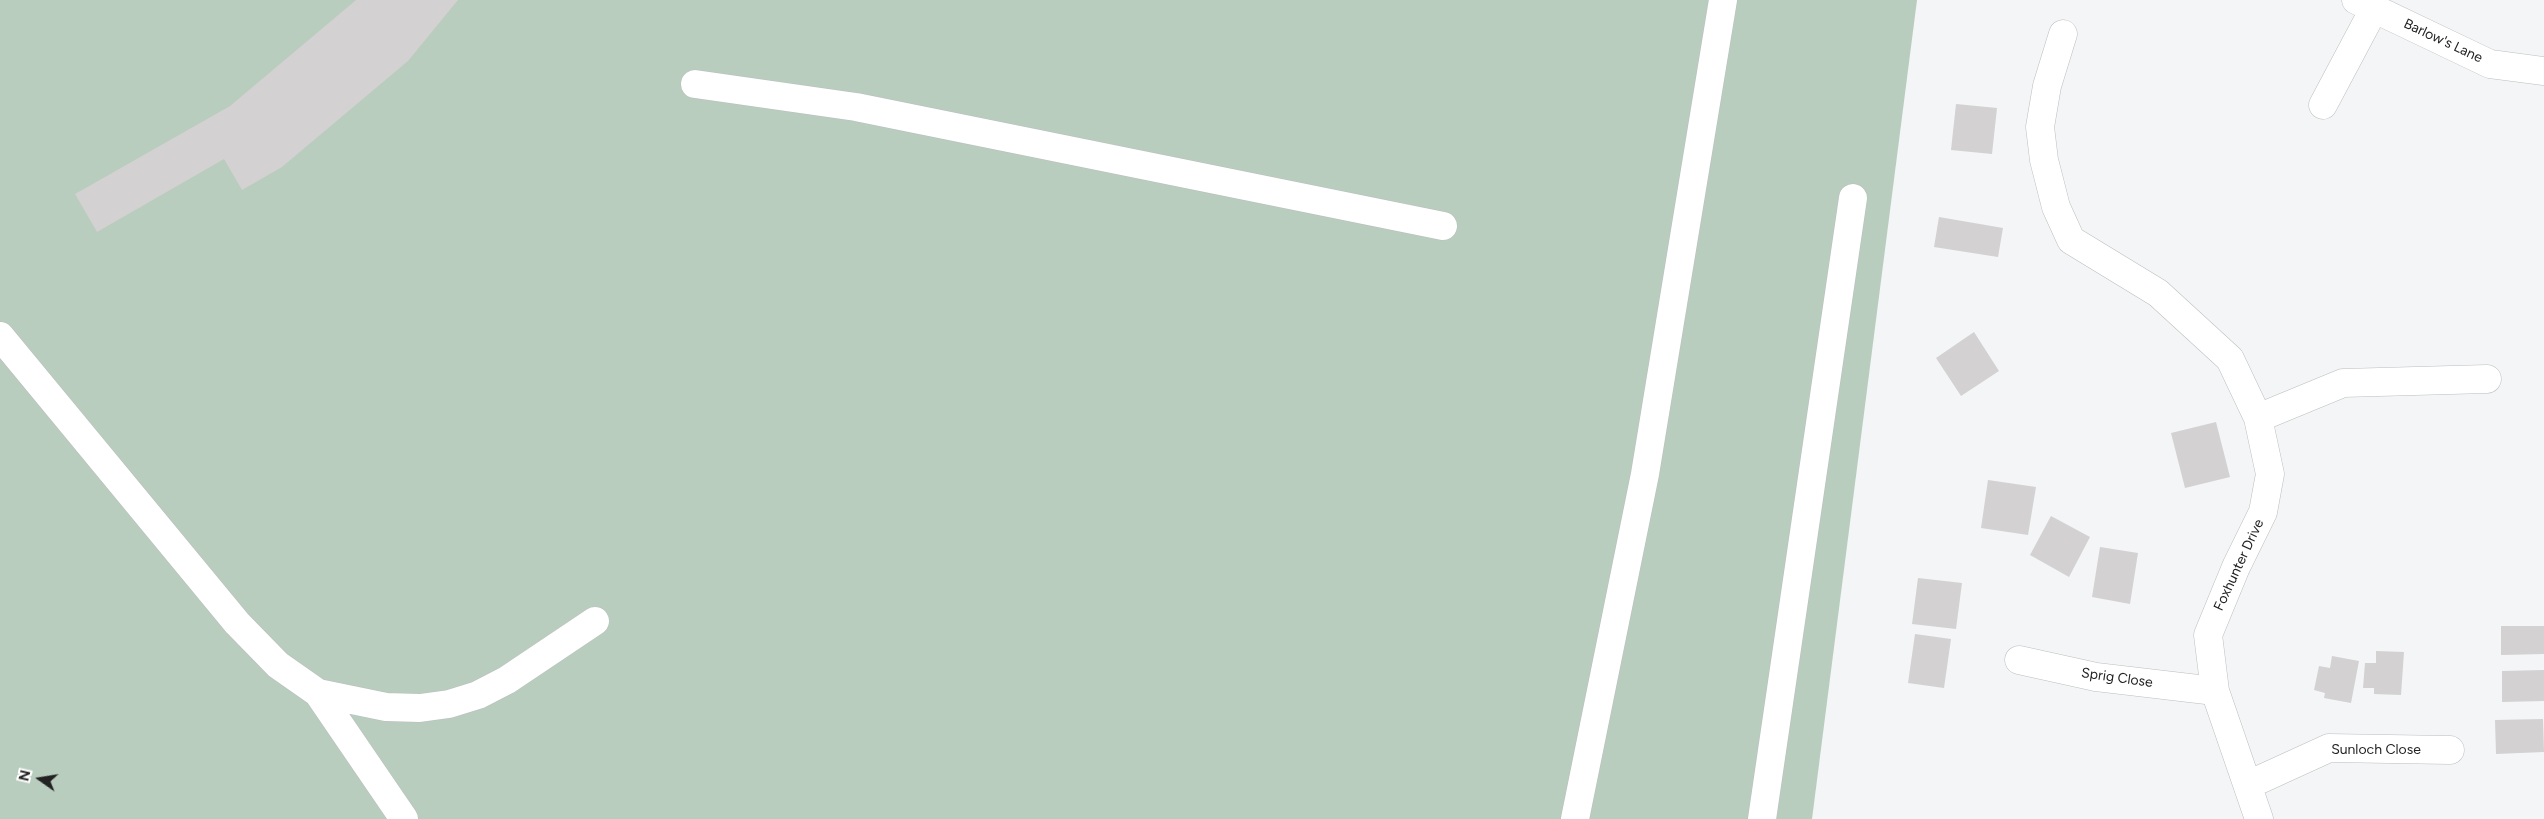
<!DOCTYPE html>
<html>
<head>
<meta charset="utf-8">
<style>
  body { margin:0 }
  #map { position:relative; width:2544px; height:819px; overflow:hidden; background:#f3f5f6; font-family:Figtree,sans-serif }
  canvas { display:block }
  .north { position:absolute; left:15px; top:754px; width:50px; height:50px; -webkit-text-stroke:4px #fff; paint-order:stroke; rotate:283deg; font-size:14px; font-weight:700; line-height:20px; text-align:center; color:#222223 }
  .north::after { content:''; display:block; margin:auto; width:18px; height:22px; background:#222223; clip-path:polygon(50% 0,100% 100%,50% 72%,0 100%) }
</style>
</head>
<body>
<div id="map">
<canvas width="2544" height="819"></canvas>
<div class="north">N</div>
</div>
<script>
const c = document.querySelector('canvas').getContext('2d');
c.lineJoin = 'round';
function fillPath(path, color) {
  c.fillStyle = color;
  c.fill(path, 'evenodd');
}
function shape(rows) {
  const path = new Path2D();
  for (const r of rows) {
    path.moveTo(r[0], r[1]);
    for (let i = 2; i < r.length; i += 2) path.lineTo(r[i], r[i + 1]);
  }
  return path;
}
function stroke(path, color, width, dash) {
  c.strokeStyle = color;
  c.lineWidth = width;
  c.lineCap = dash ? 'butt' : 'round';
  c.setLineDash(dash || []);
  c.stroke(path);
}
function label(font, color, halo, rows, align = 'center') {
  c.font = font + ' Figtree,sans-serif';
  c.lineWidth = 5;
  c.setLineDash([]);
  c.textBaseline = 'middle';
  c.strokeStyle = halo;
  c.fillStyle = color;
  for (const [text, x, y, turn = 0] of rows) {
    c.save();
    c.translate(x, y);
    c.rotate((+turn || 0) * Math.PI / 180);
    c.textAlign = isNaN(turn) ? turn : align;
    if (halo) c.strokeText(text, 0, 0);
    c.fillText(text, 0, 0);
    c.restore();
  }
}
fillPath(shape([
  [0,0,1917,0,1812,819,0,819]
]), '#b8cdbe');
fillPath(shape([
  [356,0,458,0,408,61,282,167,242,190,224,159,97,232,75,194,230,106],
  [1956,104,1997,108,1992,154,1951,150],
  [1939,217,2003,228,1998,257,1934,247],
  [1974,332,1999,371,1961,396,1936,358],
  [2216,422,2230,477,2185,488,2171,433],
  [1988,480,2036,487,2028,535,1981,528],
  [2051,516,2090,537,2069,577,2030,555],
  [2100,547,2138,553,2130,604,2092,597],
  [1918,578,1962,583,1956,629,1912,624],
  [2501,626,2544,626,2544,654,2501,655],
  [1915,634,1951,639,1944,688,1908,683],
  [2376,651,2404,652,2401,695,2374,694,2374,688,2363,688,2365,663,2376,663],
  [2332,656,2359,661,2351,703,2324,698,2325,693,2314,690,2319,666,2330,668],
  [2544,670,2544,701,2502,702,2502,671],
  [2543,719,2544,752,2496,754,2495,720]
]), '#d3d1d2');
const minor = shape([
  [2356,0,2490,64,2544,71],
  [2063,34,2047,86,2040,127,2044,160,2056,207,2071,240,2158,293,2230,359,2258,418,2270,474,2263,512,2236,567,2208,635,2215,691,2259,819],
  [695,84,856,107,1443,226],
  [2323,105,2374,9],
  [0,336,237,623,278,665,318,693,386,707,420,708,449,704,478,695,507,680,595,621],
  [2258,418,2343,383,2487,379],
  [2019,660,2096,677,2215,691],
  [318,693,404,819],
  [2248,785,2329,748,2450,750],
  [1575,819,1645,474,1723,0],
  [1762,819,1853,198]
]);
stroke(minor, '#bcbebf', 29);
stroke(minor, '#fff', 28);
label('14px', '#222223', '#fff', [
  ["Barlow's Lane",2443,41,25],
  ["Foxhunter Drive",2239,565,-65],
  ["Sprig Close",2117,678,8],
  ["Sunloch Close",2376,750]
]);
</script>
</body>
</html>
